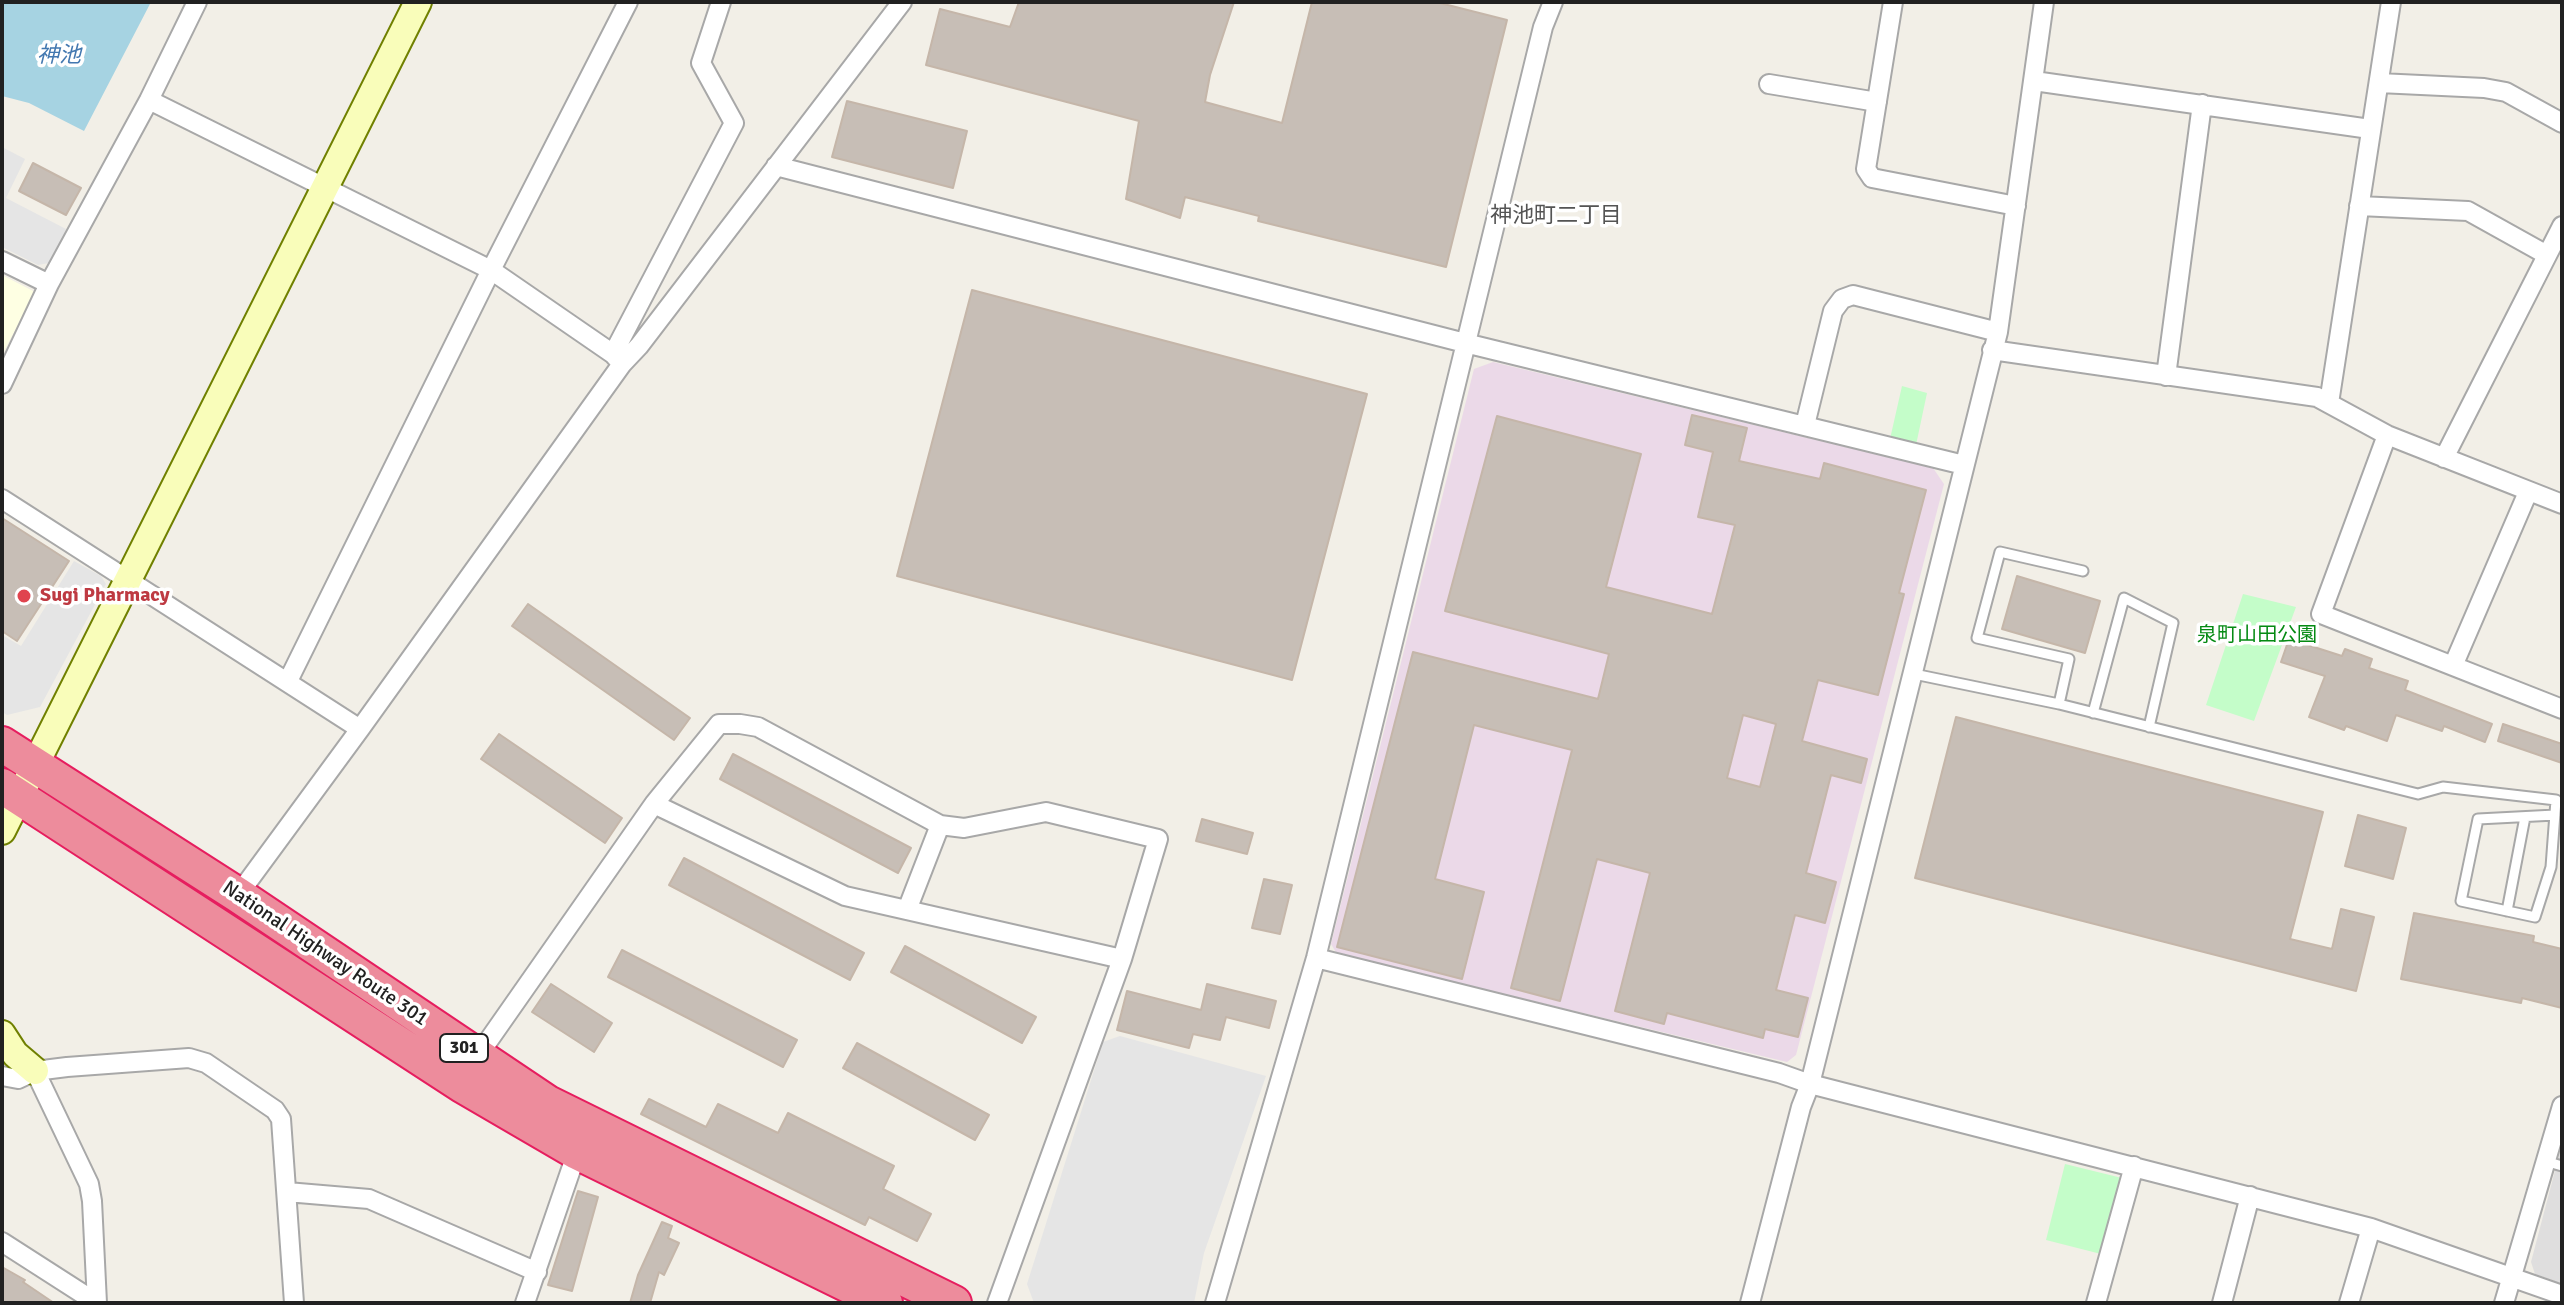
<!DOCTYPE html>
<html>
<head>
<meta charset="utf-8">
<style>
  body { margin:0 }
  #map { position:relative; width:2564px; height:1305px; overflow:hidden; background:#f2efe7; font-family:Signika,sans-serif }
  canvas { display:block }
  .frame { position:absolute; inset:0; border:4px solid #212121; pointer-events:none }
</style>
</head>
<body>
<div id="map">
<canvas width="2564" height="1305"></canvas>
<div class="frame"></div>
</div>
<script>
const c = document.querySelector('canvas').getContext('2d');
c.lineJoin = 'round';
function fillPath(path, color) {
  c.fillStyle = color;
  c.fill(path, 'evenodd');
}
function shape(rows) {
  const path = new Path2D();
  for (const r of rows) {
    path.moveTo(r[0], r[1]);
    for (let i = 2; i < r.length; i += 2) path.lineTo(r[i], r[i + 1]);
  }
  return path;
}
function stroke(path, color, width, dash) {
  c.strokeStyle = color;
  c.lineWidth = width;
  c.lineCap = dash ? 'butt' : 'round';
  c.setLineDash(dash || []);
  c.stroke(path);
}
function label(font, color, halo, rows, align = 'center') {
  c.font = font + ' Signika,"Noto Sans JP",sans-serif';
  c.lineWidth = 7;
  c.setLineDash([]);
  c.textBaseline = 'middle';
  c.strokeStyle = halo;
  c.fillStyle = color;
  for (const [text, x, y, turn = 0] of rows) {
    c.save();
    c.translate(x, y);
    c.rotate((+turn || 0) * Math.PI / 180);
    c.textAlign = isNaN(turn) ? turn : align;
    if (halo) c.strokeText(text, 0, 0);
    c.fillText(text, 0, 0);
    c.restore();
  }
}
fillPath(shape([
  [2562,1144,2562,1284,2535,1274,2531,1262]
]), '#dfdede');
fillPath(shape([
  [1493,362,1933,468,1944,484,1796,1055,1787,1062,1337,954,1331,944,1474,369]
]), '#ebd9e8');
fillPath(shape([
  [2,275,35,292,2,355]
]), '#feffe3');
fillPath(shape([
  [1902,386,1927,393,1916,445,1890,439],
  [2243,594,2296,607,2254,721,2206,705],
  [2065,1164,2122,1178,2101,1254,2046,1240]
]), '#c4fdc9');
fillPath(shape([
  [2,147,25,159,6,198,66,229,54,262,38,265,2,247],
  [74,561,101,576,106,584,40,707,7,715,2,712,2,635,21,646],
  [1120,1036,1266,1076,1204,1253,1194,1303,1034,1303,1027,1284,1103,1042]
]), '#e5e5e5');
fillPath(shape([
  [2,2,151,2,84,131,29,103,2,96]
]), '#a6d3e2');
const building = shape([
  [1019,2,1234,2,1210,75,1205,102,1282,123,1312,2,1436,2,1507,20,1446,267,1258,221,1259,216,1185,197,1180,218,1126,199,1139,121,926,65,940,9,1010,27,1019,2],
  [847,101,967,131,953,188,832,157,847,101],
  [33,163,81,188,66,215,19,191,33,163],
  [972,290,1367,394,1292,680,897,576,972,290],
  [1692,415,1747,428,1739,461,1820,479,1824,463,1926,490,1899,593,1904,594,1878,695,1818,680,1802,741,1867,759,1861,783,1831,775,1806,873,1836,882,1825,923,1795,915,1776,990,1808,998,1798,1037,1765,1029,1763,1038,1667,1013,1664,1024,1615,1011,1650,873,1597,859,1560,1001,1511,988,1572,750,1474,725,1435,879,1484,892,1462,979,1337,947,1413,652,1598,699,1609,654,1445,611,1497,416,1641,454,1606,587,1712,614,1735,525,1698,517,1713,452,1685,445,1692,415],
  [1743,715,1776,724,1760,787,1727,778,1743,715],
  [2,518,69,561,17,641,2,631,2,518],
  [2017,576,2100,601,2085,653,2002,629,2017,576],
  [528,604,690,718,674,740,512,626,528,604],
  [2289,639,2342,656,2345,649,2372,659,2369,668,2408,681,2405,690,2492,724,2485,742,2444,726,2442,731,2396,715,2387,741,2346,726,2344,730,2309,717,2325,676,2281,662,2289,639],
  [1956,717,2323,812,2290,939,2332,949,2341,909,2374,917,2356,991,1915,878,1956,717],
  [2503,724,2562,744,2562,763,2498,741,2503,724],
  [499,734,622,818,605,843,481,759,499,734],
  [733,754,911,848,898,873,720,779,733,754],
  [2358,815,2406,828,2393,879,2345,866,2358,815],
  [1202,819,1253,833,1247,854,1196,841,1202,819],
  [684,858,864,953,850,980,669,885,684,858],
  [1264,879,1292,885,1280,934,1252,928,1264,879],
  [2414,913,2534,936,2533,942,2562,949,2562,1008,2522,998,2521,1003,2401,979,2414,913],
  [905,946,1036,1017,1022,1043,891,972,905,946],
  [622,950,797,1040,783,1067,608,977,622,950],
  [551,984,612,1023,594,1052,532,1012,551,984],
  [1207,984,1276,1001,1269,1028,1226,1017,1220,1040,1193,1034,1189,1048,1117,1030,1127,991,1201,1010,1207,984],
  [857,1043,989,1115,975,1140,843,1068,857,1043],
  [649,1099,706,1127,718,1104,778,1133,788,1113,894,1166,883,1189,931,1214,917,1241,869,1217,865,1225,641,1114,649,1099],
  [578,1191,598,1197,572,1291,548,1285,578,1191],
  [662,1222,672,1226,668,1238,679,1243,664,1275,659,1272,650,1303,630,1303,638,1275,662,1222],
  [2,1267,25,1280,23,1282,54,1303,2,1303,2,1267]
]);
fillPath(building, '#c7beb6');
stroke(building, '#c5b6a9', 2);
const lane = shape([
  [1914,674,2059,704,2418,794,2443,787,2556,800,2551,867,2535,917,2461,901,2478,819,2555,815],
  [2059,704,2069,659,1977,638,2000,552,2083,571],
  [2093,713,2124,598,2173,623,2149,727],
  [2507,911,2525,817],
  [2545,1161,2562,1166]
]);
const street = shape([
  [1893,2,1866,169,1872,178,2016,206],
  [2034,81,2370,129],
  [2379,83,2484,88,2506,92,2562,123],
  [1769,84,1877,102],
  [149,100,491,270,613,354,622,364],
  [776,166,1465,343,1964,465],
  [2359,206,2468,211,2547,255],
  [2,261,49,284],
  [1992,350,2317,397,2387,435,2562,504],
  [613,354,734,123,701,63,721,2],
  [2166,376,2202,104],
  [2,384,49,284,149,100,197,2],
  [2329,403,2391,2],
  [1805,425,1833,311,1842,299,1853,295,1998,332],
  [2387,435,2321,614,2562,709],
  [2444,458,2562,226],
  [2,499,360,729],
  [2453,666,2528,492],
  [288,681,491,270,628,2],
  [654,804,719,724,740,724,758,727,940,825,964,828,1046,812,1158,839,1122,959,997,1303],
  [238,895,360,729,622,364,639,346,902,2],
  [907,910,940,825],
  [1316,958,1779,1073,1810,1084,2371,1228,2562,1295],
  [477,1057,654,804,845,896,1122,959],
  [35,1071,89,1184,92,1201,97,1303],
  [2,1076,18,1079,35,1071,67,1067,189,1058,206,1063,275,1110,281,1119,294,1303],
  [287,1192,369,1199,537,1272],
  [2,1242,97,1303],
  [525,1303,577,1152],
  [1215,1303,1316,958,1543,27,1553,2],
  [1750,1303,1801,1107,1810,1084,1998,332,2044,2],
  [2096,1303,2134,1166],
  [2222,1303,2250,1196],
  [2349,1303,2371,1228],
  [2504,1303,2562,1106]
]);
const secondary = shape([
  [2,831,418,2],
  [2,1034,15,1054,35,1071]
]);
const highway = shape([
  [2,744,238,895,548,1103,954,1303],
  [2,786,462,1085,577,1152,885,1303]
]);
stroke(lane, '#a8a8a8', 13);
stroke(street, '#a8a8a8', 22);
stroke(secondary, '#708000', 30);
stroke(highway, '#e61e5f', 38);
stroke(lane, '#fff', 9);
stroke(street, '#fff', 18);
stroke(secondary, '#f9fdba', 26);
stroke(highway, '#ed8c9c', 34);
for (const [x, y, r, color] of [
  [24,596,8,"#e0444e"]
]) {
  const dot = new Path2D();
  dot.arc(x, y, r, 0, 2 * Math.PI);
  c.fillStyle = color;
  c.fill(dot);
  stroke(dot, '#fff', 3);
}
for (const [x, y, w] of [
  [464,1048,48]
]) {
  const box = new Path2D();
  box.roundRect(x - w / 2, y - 14, w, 28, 6);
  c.fillStyle = '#fff';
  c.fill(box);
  stroke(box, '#212121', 2);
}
label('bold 18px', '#212121', null, [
  ["301",464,1048]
]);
label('bold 20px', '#be3a42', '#fff', [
  ["Sugi Pharmacy",40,596]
], 'left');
label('20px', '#058a13', '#fff', [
  ["泉町山田公園",2257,636]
]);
label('20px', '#212121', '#fff', [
  ["National Highway Route 301",325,954,34]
]);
label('italic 22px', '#4378b0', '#fff', [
  ["神池",59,56]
]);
label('22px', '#545454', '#fff', [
  ["神池町二丁目",1556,216]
]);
</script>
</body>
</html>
